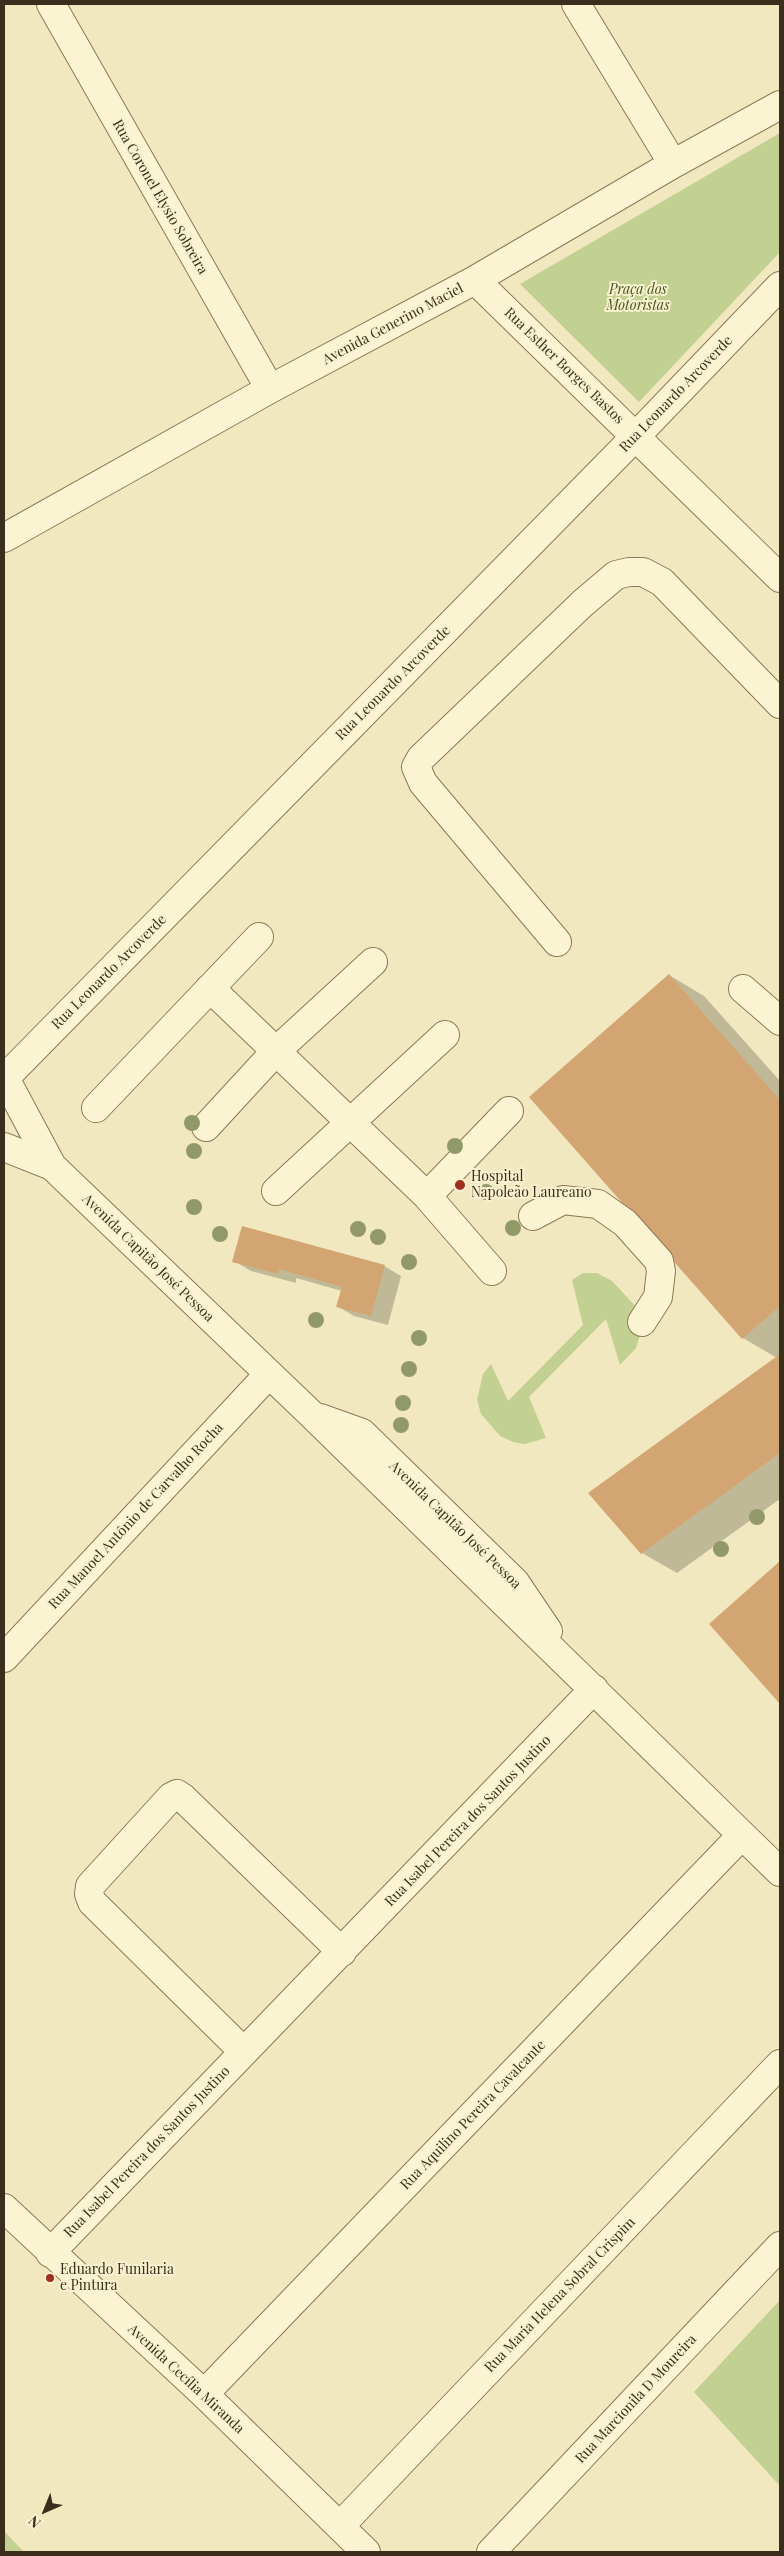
<!DOCTYPE html>
<html>
<head>
<meta charset="utf-8">
<style>
  body { margin:0 }
  #map { position:relative; width:784px; height:2556px; overflow:hidden; background:#f1e8bf; font-family:"Playfair Display",serif }
  canvas { display:block }
  .frame { position:absolute; inset:0; border:5px solid #3a2e1c; pointer-events:none }
  .north { position:absolute; left:20px; top:2486px; width:50px; height:50px; -webkit-text-stroke:4px #f8f1cf; paint-order:stroke; rotate:224deg; font-size:14px; font-weight:700; line-height:20px; text-align:center; color:#3a2e1c }
  .north::after { content:''; display:block; margin:auto; width:18px; height:22px; background:#3a2e1c; clip-path:polygon(50% 0,100% 100%,50% 72%,0 100%) }
</style>
</head>
<body>
<div id="map">
<canvas width="784" height="2556"></canvas>
<div class="frame"></div>
<div class="north">N</div>
</div>
<script>
const c = document.querySelector('canvas').getContext('2d');
c.lineJoin = 'round';
function fillPath(path, color) {
  c.fillStyle = color;
  c.fill(path, 'evenodd');
}
function shape(rows) {
  const path = new Path2D();
  for (const r of rows) {
    path.moveTo(r[0], r[1]);
    for (let i = 2; i < r.length; i += 2) path.lineTo(r[i], r[i + 1]);
  }
  return path;
}
function stroke(path, color, width, dash) {
  c.strokeStyle = color;
  c.lineWidth = width;
  c.lineCap = dash ? 'butt' : 'round';
  c.setLineDash(dash || []);
  c.stroke(path);
}
function label(font, color, halo, rows, align = 'center') {
  c.font = font + ' "Playfair Display",serif';
  c.lineWidth = 4;
  c.setLineDash([]);
  c.textBaseline = 'middle';
  c.strokeStyle = halo;
  c.fillStyle = color;
  for (const [text, x, y, turn = 0] of rows) {
    c.save();
    c.translate(x, y);
    c.rotate((+turn || 0) * Math.PI / 180);
    c.textAlign = isNaN(turn) ? turn : align;
    if (halo) c.strokeText(text, 0, 0);
    c.fillText(text, 0, 0);
    c.restore();
  }
}
fillPath(shape([
  [780,133,780,252,639,402,520,284],
  [583,1273,597,1273,612,1281,638,1309,642,1329,636,1348,620,1365,606,1319,529,1397,546,1438,525,1444,513,1442,500,1436,481,1414,477,1400,483,1374,491,1364,508,1401,583,1325,572,1280],
  [780,2300,780,2486,694,2392],
  [4,2531,24,2552,4,2552]
]), '#c2d092');
fillPath(shape([
  [669,975,704,996,780,1081,780,1499,677,1573,642,1553,777,1358,743,1338,531,1098],
  [234,1261,384,1266,401,1276,388,1325,354,1316,337,1306,342,1291,296,1278,296,1283,251,1271],
  [780,1563,780,1702,711,1624]
]), '#0003');
fillPath(shape([
  [669,974,780,1100,780,1306,742,1339,529,1097],
  [242,1226,385,1265,371,1316,336,1307,342,1287,279,1269,279,1274,232,1262],
  [780,1354,780,1453,641,1554,588,1493],
  [780,1561,780,1704,709,1624]
]), '#d3a572');
const minor = shape([
  [51,4,270,389],
  [576,4,673,164],
  [475,280,780,578],
  [4,538,270,389,475,280,673,164,780,105],
  [557,942,423,783,416,767,421,758,583,603,616,575,629,572,643,572,662,582,780,704],
  [210,988,427,1196,492,1271],
  [743,989,780,1021],
  [5,1078,52,1166,310,1413,780,1872],
  [4,1079,636,436,780,286],
  [96,1108,259,937],
  [206,1127,275,1052,373,962],
  [4,1147,52,1166],
  [276,1191,445,1035],
  [427,1196,509,1111],
  [533,1216,563,1200,598,1204,625,1223,659,1261,661,1271,658,1297,642,1322],
  [320,1418,362,1433,515,1582,548,1631],
  [4,1658,269,1374],
  [243,2051,92,1902,89,1894,90,1886,171,1797,177,1794,183,1798,342,1952],
  [4,2208,204,2394,366,2552],
  [50,2253,594,1689],
  [204,2394,742,1835],
  [340,2526,780,2064],
  [491,2552,780,2246]
]);
stroke(minor, '#8c7956', 30);
stroke(minor, '#fbf4d3', 28);
c.fillStyle = '#929968';
for (const [x, y] of [
  [192,1123],
  [455,1146],
  [194,1151],
  [486,1192],
  [194,1207],
  [513,1228],
  [358,1229],
  [220,1234],
  [378,1237],
  [409,1262],
  [316,1320],
  [419,1338],
  [409,1369],
  [403,1403],
  [401,1425],
  [757,1517],
  [721,1549]
]) {
  c.beginPath();
  c.arc(x, y, 8, 0, 2 * Math.PI);
  c.fill();
}
for (const [x, y, r, color] of [
  [460,1185,6,"#a02e21"],
  [50,2278,5,"#a02e21"]
]) {
  const dot = new Path2D();
  dot.arc(x, y, r, 0, 2 * Math.PI);
  c.fillStyle = color;
  c.fill(dot);
  stroke(dot, '#f8f1cf', 2);
}
label('14px', '#3a2e1c', '#f8f1cf', [
  ["Rua Coronel Elysio Sobreira",160,197,60],
  ["Avenida Generino Maciel",393,324,-28],
  ["Rua Esther Borges Bastos",564,366,44],
  ["Rua Leonardo Arcoverde",676,394,-46],
  ["Rua Leonardo Arcoverde",393,683,-45],
  ["Rua Leonardo Arcoverde",109,972,-45],
  ["Avenida Capitão José Pessoa",148,1258,44],
  ["Rua Manoel Antônio de Carvalho Rocha",136,1516,-47],
  ["Avenida Capitão José Pessoa",455,1525,44],
  ["Rua Isabel Pereira dos Santos Justino",468,1821,-46],
  ["Rua Aquilino Pereira Cavalcante",473,2115,-46],
  ["Rua Isabel Pereira dos Santos Justino",147,2152,-46],
  ["Rua Maria Helena Sobral Crispim",560,2295,-46],
  ["Avenida Cecília Miranda",186,2379,43],
  ["Rua Marcionila D Moureira",636,2399,-47]
]);
label('italic 14px', '#445820', '#f8f1cf', [
  ["Praça dos",638,290],
  ["Motoristas",638,306]
]);
label('14px', '#3a2e1c', '#f8f1cf', [
  ["Hospital",471,1177],
  ["Napoleão Laureano",471,1193],
  ["Eduardo Funilaria",60,2270],
  ["e Pintura",60,2286]
], 'left');
</script>
</body>
</html>
